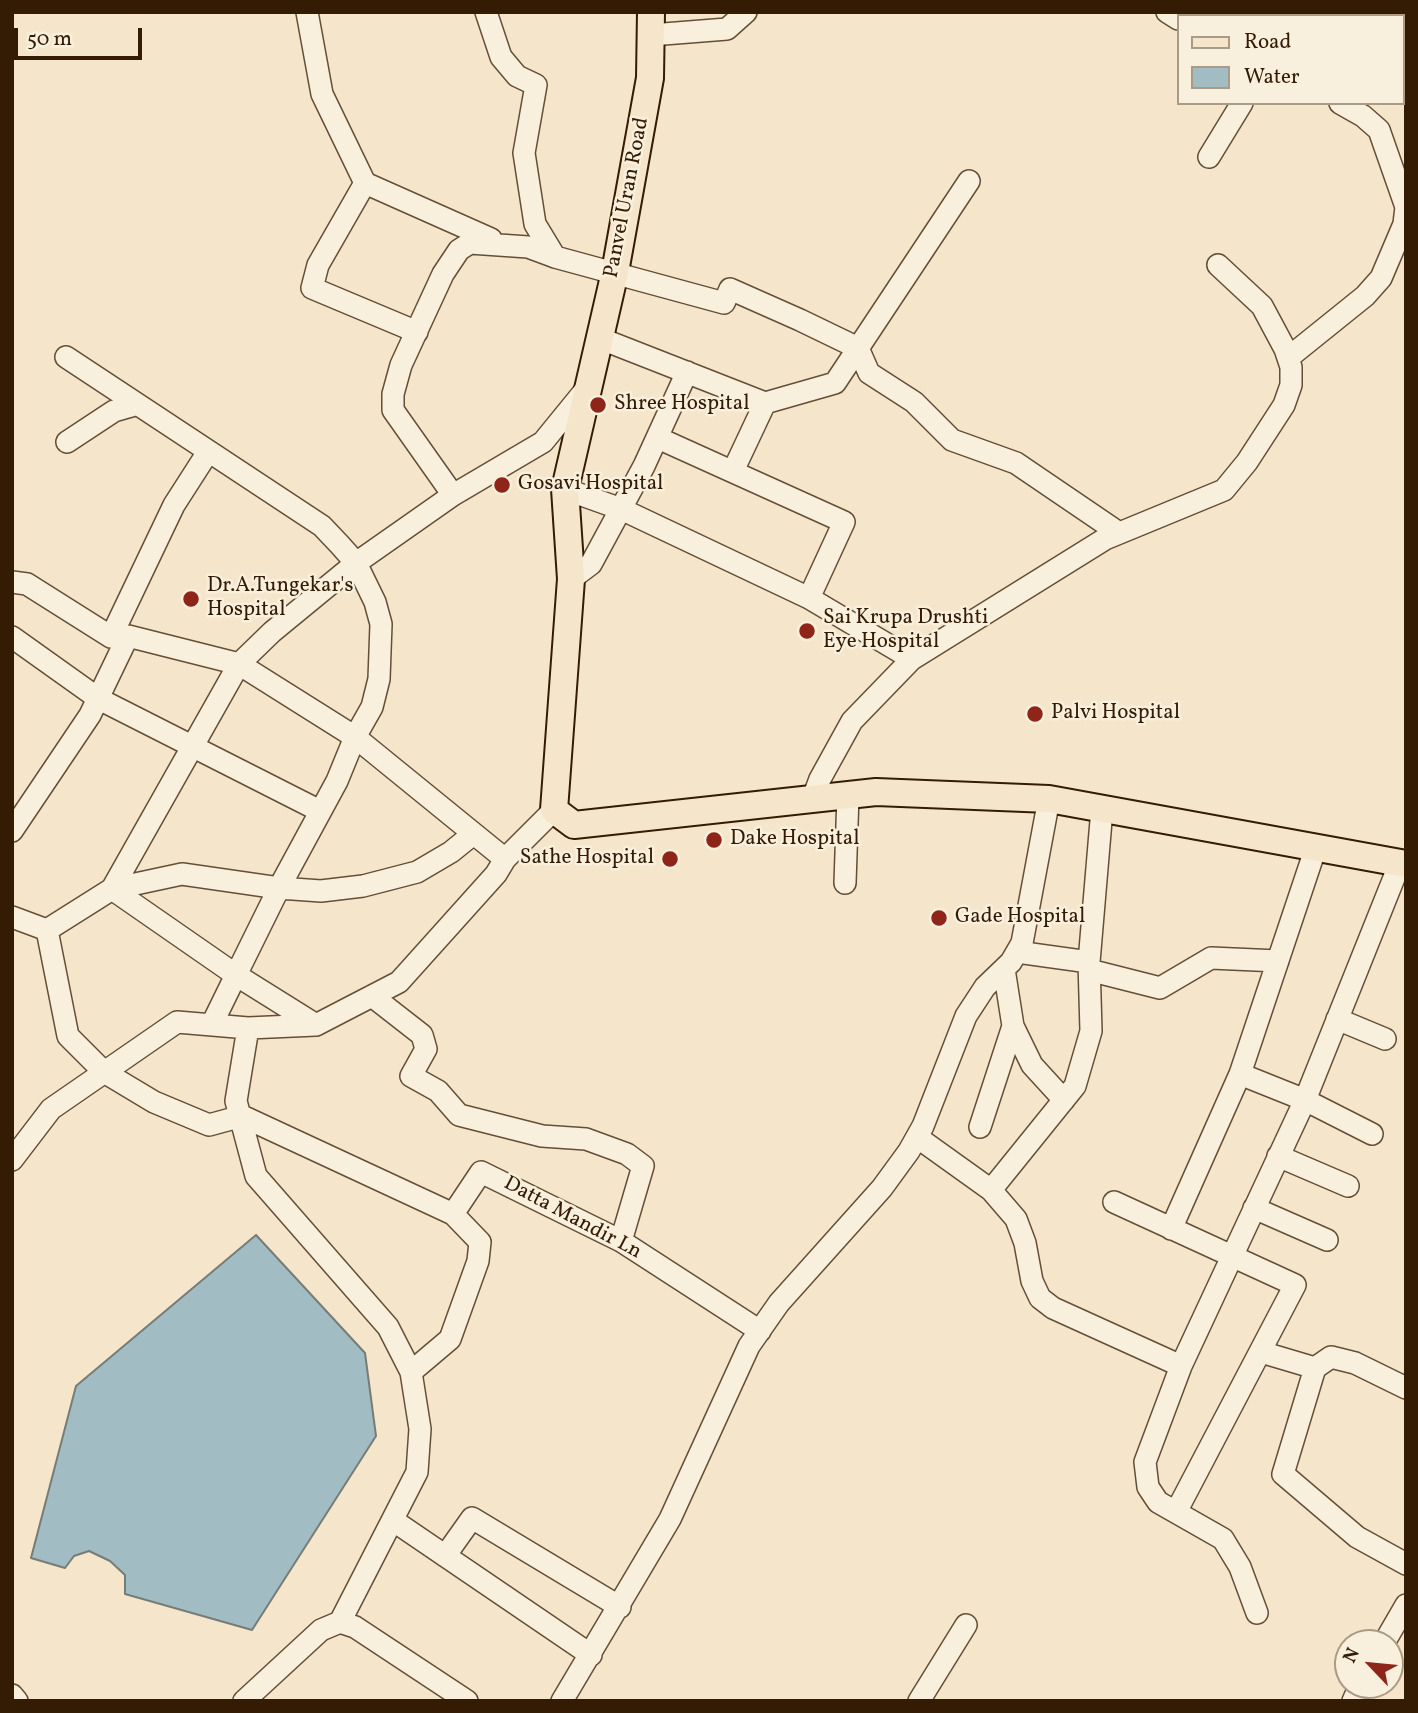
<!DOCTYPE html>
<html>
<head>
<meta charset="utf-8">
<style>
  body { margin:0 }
  #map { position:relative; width:1418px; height:1713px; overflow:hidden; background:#f5e6cb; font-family:Vollkorn,serif }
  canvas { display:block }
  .frame { position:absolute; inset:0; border:14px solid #341b04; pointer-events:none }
  .legend { position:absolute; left:1177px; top:14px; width:228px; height:91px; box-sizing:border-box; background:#f8efdd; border:2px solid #aa9a86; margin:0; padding:9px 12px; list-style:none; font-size:21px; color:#341b04 }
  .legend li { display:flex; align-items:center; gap:14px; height:35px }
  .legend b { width:35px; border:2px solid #aa9a86 }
  .north { position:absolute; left:1334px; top:1629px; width:70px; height:70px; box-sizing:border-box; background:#f8efdd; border:2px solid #aa9a86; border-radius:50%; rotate:296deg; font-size:19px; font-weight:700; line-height:28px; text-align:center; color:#341b04 }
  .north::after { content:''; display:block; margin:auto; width:24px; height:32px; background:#8f2418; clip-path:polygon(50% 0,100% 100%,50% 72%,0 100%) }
  .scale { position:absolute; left:14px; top:28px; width:128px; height:32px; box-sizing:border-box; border:4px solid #341b04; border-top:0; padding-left:9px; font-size:21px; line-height:24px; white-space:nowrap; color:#341b04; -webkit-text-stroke:5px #f8efdd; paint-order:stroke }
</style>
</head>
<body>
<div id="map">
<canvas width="1418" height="1713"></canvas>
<div class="frame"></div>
<ul class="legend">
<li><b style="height:9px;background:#f5e6cb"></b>Road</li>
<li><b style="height:19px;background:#a2bcc3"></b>Water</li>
</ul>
<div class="north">N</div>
<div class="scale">50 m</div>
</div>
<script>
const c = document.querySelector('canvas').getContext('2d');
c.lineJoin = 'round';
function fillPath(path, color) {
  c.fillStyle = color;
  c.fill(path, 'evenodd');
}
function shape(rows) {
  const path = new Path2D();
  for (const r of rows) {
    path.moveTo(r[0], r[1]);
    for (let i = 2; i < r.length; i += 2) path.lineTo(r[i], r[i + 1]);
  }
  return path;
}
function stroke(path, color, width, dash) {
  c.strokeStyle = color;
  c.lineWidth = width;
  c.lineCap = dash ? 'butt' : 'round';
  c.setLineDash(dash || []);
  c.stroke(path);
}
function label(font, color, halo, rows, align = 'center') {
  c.font = font + ' Vollkorn,serif';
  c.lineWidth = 5;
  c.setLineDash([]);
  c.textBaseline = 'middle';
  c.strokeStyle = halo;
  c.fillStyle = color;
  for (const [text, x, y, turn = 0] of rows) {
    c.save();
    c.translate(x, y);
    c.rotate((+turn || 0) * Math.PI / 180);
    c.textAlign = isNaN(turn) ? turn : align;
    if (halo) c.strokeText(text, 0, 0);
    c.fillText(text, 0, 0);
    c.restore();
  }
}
const water = shape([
  [256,1235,365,1353,376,1436,252,1630,125,1594,125,1575,110,1561,89,1551,74,1556,65,1568,31,1558,76,1386,256,1235]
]);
fillPath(water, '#a2bcc3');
stroke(water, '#767c77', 2);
const minor = shape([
  [307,12,322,94,365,183],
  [486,12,501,57,517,76,536,85,524,153,535,224,555,257],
  [1167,12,1178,19],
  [651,35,727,29,746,12],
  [1209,157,1242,103],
  [417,332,312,288,318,265,365,183,491,239],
  [599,338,765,403,733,471],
  [1288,358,1365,296,1381,278,1404,224,1406,207,1379,130,1363,116,1340,103],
  [765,403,835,383,969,181],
  [658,438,844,522,809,598],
  [67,442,114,411,135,405],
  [565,489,621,509,809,598,912,659,1105,539,1224,490,1247,462,1284,405,1291,385,1291,367,1285,349,1262,306,1218,265],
  [453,495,393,410,393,394,401,365,443,274,459,250,470,243,528,247,555,257,724,303,730,289,800,320,858,348,869,373,914,402,952,440,1016,463,1119,533],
  [571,579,591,564,644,466,687,372],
  [12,582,27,584,111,637,128,636,239,664,355,737,505,859],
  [12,637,99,699,320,811],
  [111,637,174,505,208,452],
  [813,798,820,779,852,721,912,659],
  [12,831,90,715,128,636],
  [1316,847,1240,1074,1305,1100,1372,1134],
  [845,883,848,795],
  [12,917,47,930,112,889,182,874,279,888,337,781,355,737,372,707,379,679,381,624,375,602,356,563,340,545,322,526,66,357],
  [47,930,68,1036,104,1072,154,1102,209,1125,242,1116,453,1214,481,1172,621,1241,760,1331],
  [1017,952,1089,962,1102,809],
  [1089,970,1160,988,1211,958,1278,961],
  [372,996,422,1035,426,1049,411,1076,438,1091,459,1115,542,1136,586,1139,627,1154,643,1166,621,1241],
  [1337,1019,1385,1039],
  [212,1024,236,975,112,889,239,664,272,632,356,563,453,495,543,442,587,388],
  [316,1025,236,975,279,888,321,891,363,886,417,872,451,852,472,835],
  [1013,1026,1032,1065,1064,1100],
  [248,1028,236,1101,256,1176,388,1327,411,1372,420,1429,417,1472,340,1622],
  [980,1127,1013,1026,1004,969],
  [917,1137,991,1190,1016,1219,1025,1243,1032,1281,1040,1298,1053,1308,1181,1366],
  [1278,1156,1348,1186],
  [12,1160,51,1109,177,1022,248,1028,316,1025,399,982,496,874,505,859,554,810],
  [991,1190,1075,1086,1091,1031,1089,962],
  [1114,1202,1295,1285,1176,1512],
  [1254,1208,1327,1240],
  [1171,1229,1240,1074],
  [1261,1352,1315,1368,1283,1474,1357,1537,1406,1564],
  [1315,1368,1331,1357,1355,1363,1406,1388],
  [411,1372,450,1339,478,1261,480,1242,453,1214],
  [394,1521,591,1655],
  [445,1556,472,1518,620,1607],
  [1257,1613,1240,1567,1223,1539,1158,1502,1148,1487,1145,1462,1181,1366,1305,1100,1400,863],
  [1384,1643,1406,1605],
  [12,1695,17,1701],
  [244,1701,321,1630,340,1622,355,1627,467,1701],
  [562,1701,670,1519,749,1346,779,1303,882,1188,909,1151,923,1126,966,1016,985,987,1011,962,1022,943,1049,799],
  [919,1701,966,1625],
  [1353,1701,1360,1685]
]);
const major = shape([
  [651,12,650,78,615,272,565,489,571,579,554,810,574,825,876,792,1049,799,1406,864]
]);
stroke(minor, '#644e36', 24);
stroke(major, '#341b04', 30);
stroke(minor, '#f8efdd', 21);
stroke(major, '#f5e6cb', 26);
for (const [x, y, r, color] of [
  [598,405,9,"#8f2418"],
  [502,485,9,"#8f2418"],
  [191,599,9,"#8f2418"],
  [807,631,9,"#8f2418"],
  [1035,714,9,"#8f2418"],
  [714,840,9,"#8f2418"],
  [670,859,9,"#8f2418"],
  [939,918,9,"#8f2418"]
]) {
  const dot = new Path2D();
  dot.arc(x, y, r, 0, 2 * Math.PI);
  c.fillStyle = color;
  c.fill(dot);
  stroke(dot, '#f8efdd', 2.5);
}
label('21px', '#341b04', '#f8efdd', [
  ["Panvel Uran Road",628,198,-79],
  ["Datta Mandir Ln",572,1219,28]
]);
label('21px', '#341b04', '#f8efdd', [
  ["Shree Hospital",614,405],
  ["Gosavi Hospital",518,485],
  ["Dr.A.Tungekar's",207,587],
  ["Hospital",207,611],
  ["Sai Krupa Drushti",823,619],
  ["Eye Hospital",823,643],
  ["Palvi Hospital",1051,714],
  ["Dake Hospital",730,840],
  ["Sathe Hospital",654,859,"right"],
  ["Gade Hospital",955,918]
], 'left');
</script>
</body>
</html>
